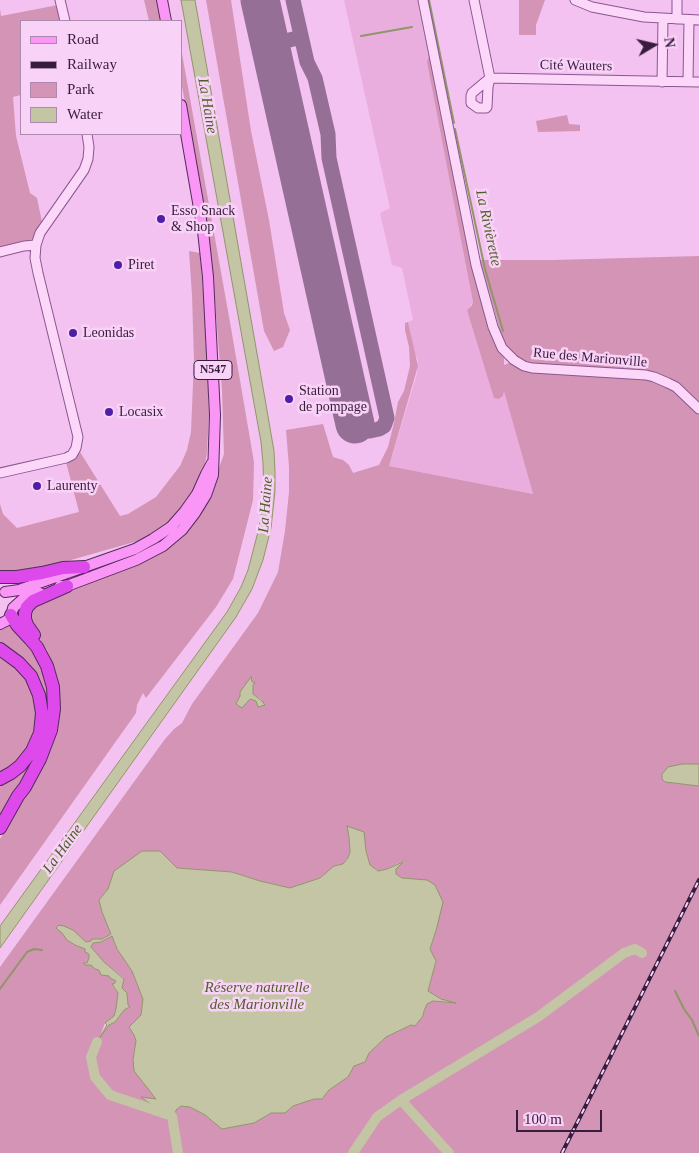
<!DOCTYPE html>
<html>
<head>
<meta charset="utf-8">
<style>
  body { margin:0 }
  #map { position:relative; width:699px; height:1153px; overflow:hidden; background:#f3c2f0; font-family:Georgia,serif }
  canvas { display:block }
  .legend { position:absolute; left:20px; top:20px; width:162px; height:115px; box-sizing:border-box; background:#f9d3f7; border:1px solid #ac8aad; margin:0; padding:6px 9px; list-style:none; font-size:15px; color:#381c3e }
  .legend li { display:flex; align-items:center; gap:10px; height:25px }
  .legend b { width:25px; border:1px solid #ac8aad }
  .north { position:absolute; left:629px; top:20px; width:50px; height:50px; -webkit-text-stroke:4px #f9d3f7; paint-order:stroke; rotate:81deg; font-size:14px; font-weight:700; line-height:20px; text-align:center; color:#381c3e }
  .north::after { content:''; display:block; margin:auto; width:18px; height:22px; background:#381c3e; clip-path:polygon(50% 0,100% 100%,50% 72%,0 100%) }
  .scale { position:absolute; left:516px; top:1110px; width:86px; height:22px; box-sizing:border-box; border:2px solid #381c3e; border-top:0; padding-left:6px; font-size:15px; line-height:18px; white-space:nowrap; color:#381c3e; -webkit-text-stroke:4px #f9d3f7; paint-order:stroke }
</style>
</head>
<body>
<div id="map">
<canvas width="699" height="1153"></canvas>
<ul class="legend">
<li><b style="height:6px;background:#fa96f6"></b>Road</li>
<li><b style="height:6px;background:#381c3e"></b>Railway</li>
<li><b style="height:14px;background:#d394b5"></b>Park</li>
<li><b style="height:14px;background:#c3c5a5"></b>Water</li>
</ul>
<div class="north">N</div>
<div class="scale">100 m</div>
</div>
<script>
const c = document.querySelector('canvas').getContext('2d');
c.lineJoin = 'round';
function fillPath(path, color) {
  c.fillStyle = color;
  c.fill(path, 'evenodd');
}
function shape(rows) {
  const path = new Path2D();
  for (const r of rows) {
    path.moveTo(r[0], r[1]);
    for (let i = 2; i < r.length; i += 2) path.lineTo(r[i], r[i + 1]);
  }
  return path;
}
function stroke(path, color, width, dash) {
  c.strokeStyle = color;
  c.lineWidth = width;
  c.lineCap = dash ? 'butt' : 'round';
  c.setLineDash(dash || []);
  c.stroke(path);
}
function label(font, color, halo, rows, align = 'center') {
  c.font = font + ' Georgia,serif';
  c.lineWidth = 5;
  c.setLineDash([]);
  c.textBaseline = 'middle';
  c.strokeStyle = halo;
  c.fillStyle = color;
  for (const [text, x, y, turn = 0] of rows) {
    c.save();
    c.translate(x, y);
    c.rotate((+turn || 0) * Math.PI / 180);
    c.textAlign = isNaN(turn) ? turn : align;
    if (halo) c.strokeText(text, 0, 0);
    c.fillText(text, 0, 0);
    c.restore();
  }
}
fillPath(shape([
  [344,0,419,0,430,53,473,302,467,310,499,399,503,396,504,389,533,494,389,466,417,374,418,359,415,355,408,322,413,320,402,268,392,265,380,213,390,208]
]), '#eaaede');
fillPath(shape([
  [144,0,157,0,161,21,149,21],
  [206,0,231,0,251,131,269,220,284,313,290,330,283,347,274,351,264,331],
  [519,0,545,0,536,25,536,35,519,35],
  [58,5,61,21,21,21,21,95,13,97,16,136,30,193,37,198,42,222,33,245,0,253,0,9,1,16],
  [181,48,231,328,254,462,253,500,233,579,216,607,146,698,143,693,137,705,136,713,0,905,0,839,39,772,59,687,55,669,47,650,30,624,29,611,38,603,133,567,141,562,206,505,224,454,222,390,214,289,207,233,181,80],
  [430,53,488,320,495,345,504,358,504,365,509,363,480,260,554,260,699,256,699,764,682,764,665,782,699,786,699,1153,0,1153,0,967,165,739,174,729,182,723,192,704,258,613,278,572,285,531,289,492,289,467,286,430,323,424,333,457,343,460,349,465,353,473,379,465,388,447,394,423,398,402,404,391,410,366,409,347,405,330,405,323,408,322,418,366,389,466,533,494,504,391,503,396,499,399,494,398,467,310,472,305,473,302,427,62],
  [249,680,254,682,253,685,253,694,262,700,258,704,256,701,250,699,242,707,236,704],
  [348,827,364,832,366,851,370,865,379,871,387,869,401,862,396,869,395,874,402,878,411,879,437,927,430,949,436,961,428,991,441,999,452,1003,432,1001,427,1004,424,1011,423,1016,415,1026,411,1025,386,1037,369,1053,365,1062,354,1066,348,1077,329,1090,322,1099,314,1099,293,1106,285,1113,271,1113,254,1123,222,1129,205,1115,190,1107,181,1106,175,1110,175,1117,160,1112,142,1098,156,1099,133,1060,136,1041,134,1035,129,1027,141,1015,143,999,132,971,117,949,112,936,101,942,93,943,91,947,94,951,104,962,124,978,122,988,127,993,128,1005,119,1017,115,1022,109,1025,99,1039,105,1023,114,1016,116,1009,122,1004,118,993,112,985,114,984,116,981,87,963,89,958,89,954,85,949,75,945,67,940,62,932,73,930,85,942,91,941,92,939,102,939,111,934,102,912,99,900,108,889,115,871,160,851,177,868,232,872,260,881,290,888,320,878,334,866,343,864,348,858,350,852],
  [567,115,569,124,580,125,580,131,538,132,536,121],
  [189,251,200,253,204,302,209,414,207,452,203,476,174,520,145,539,32,571,0,572,0,504,3,514,17,528,79,512,66,462,75,458,80,452,120,516,128,514,156,497,180,466,187,450,191,432,194,360,192,295],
  [11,624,38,657,51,698,41,745,0,821,0,782,25,764,43,698,0,646,0,629],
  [0,656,15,667,25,678,35,700,36,715,35,730,29,745,23,755,12,765,0,774]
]), '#d394b5');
const water = shape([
  [181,0,195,0,265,399,274,451,275,472,275,491,271,528,263,560,252,589,236,617,0,948,0,926,227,612,241,587,248,570,259,528,264,496,263,463,261,442,181,0],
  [251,677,252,682,255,682,253,685,253,694,262,701,265,705,258,707,256,701,250,699,242,708,236,704,240,696,240,692,251,677],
  [682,764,699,764,699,786,665,782,662,779,662,774,668,767,682,764],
  [347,826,364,832,366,851,370,865,378,871,387,869,403,862,396,869,396,874,402,878,427,880,435,885,443,902,437,927,430,949,436,961,428,991,441,999,456,1003,433,1001,427,1004,424,1011,423,1016,415,1026,411,1025,386,1037,369,1053,365,1062,354,1066,348,1077,329,1090,322,1099,314,1099,293,1106,285,1113,271,1113,254,1123,222,1129,205,1115,190,1107,181,1106,176,1110,175,1117,161,1112,141,1097,156,1099,134,1071,133,1060,136,1041,134,1035,129,1027,141,1015,143,999,132,971,117,949,112,936,101,942,93,943,91,947,104,962,124,979,122,988,127,993,128,1005,130,1007,124,1010,115,1022,109,1025,97,1042,107,1025,105,1023,114,1016,116,1009,118,993,112,984,114,984,116,981,110,978,109,976,101,975,99,970,95,969,91,965,85,965,83,963,87,963,89,958,89,954,85,952,85,949,75,945,67,940,62,933,56,928,59,925,64,926,73,930,86,942,91,941,92,939,102,939,111,934,102,912,99,900,108,889,114,871,142,851,160,851,177,868,232,872,260,881,290,888,320,878,334,866,343,864,348,858,350,852,349,837,347,826]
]);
fillPath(water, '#c3c5a5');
stroke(water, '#91956a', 1);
stroke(shape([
  [429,0,454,123],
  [361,36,412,27],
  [455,129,485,269,503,331],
  [0,989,27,952,34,949,42,950],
  [675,991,684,1009,692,1020,699,1036]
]), '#91956a', 2);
stroke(shape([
  [97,1042,91,1057,95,1077,110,1095,172,1116,178,1153],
  [401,1100,538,1017,624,953,635,949,642,953],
  [353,1153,377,1117,401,1100,449,1153]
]), '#c3c5a5', 10);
stroke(shape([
  [293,0,307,62,315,78,328,134,329,158,387,418,384,426,379,429,370,431,364,431,358,429,355,424],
  [270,45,301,37]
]), '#966f97', 15);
stroke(shape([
  [260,0,355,424]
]), '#966f97', 39);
const minor = shape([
  [60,0,65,21],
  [423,0,476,265,493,327,502,348,514,360,524,366,532,368,646,375,654,377,668,383,676,387,699,409],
  [474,0,490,78,488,87,487,107,486,108,478,108,471,103,471,96,472,93,490,78,699,82],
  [575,0,592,7,644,17,699,20],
  [677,19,677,0],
  [662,82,663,19],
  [688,82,689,20],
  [0,252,24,246,36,245],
  [0,473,66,458,72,455,76,448,78,437,38,273,35,258,36,245,40,233,84,170,88,159,89,147,87,134]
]);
const major = shape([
  [162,0,166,21],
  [60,586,67,586,136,560,163,546,182,530,195,513,206,495,213,475,215,415,208,277,203,231,181,105],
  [5,592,19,590,84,567,135,549,153,539,171,527,185,511,197,494,206,474,212,463],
  [13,608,23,599,40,593],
  [0,624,6,621,10,618,13,609]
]);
const highway = shape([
  [0,577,17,577,42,573,63,568,84,567],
  [34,635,27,625,25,619,25,613,27,607,33,601,67,586],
  [0,649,19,663,31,676,39,695,42,713,40,733,32,751,20,766,11,773,0,779],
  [0,828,18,796,25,787,40,759,51,730,54,709,53,687,47,666,37,647,30,639,17,625,11,615]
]);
stroke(minor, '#895790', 11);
stroke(major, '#542b5d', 12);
stroke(highway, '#542b5d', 14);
stroke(minor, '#fdd7fa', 9);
stroke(major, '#fa96f6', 10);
stroke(highway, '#de49ec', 12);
const rail = shape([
  [562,1153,699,880]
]);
stroke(rail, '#381c3e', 4);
stroke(rail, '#f9d3f7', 2, [5.5]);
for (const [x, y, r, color] of [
  [161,219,5,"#4e1fa6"],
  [118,265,5,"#4e1fa6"],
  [73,333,5,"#4e1fa6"],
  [289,399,5,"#4e1fa6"],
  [109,412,5,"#4e1fa6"],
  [37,486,5,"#4e1fa6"]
]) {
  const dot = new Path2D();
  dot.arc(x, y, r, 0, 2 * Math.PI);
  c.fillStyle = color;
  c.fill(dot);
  stroke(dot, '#f9d3f7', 2);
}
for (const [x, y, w] of [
  [213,370,38]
]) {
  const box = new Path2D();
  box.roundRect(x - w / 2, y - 9.5, w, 19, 4);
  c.fillStyle = '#f9d3f7';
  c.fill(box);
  stroke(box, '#381c3e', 1);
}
label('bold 12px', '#381c3e', null, [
  ["N547",213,370]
]);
label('14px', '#381c3e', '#f9d3f7', [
  ["Cité Wauters",576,66,1],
  ["Rue des Marionville",590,358,5]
]);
label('14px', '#381c3e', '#f9d3f7', [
  ["Esso Snack",171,211],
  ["& Shop",171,227],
  ["Piret",128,265],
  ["Leonidas",83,333],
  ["Station",299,391],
  ["de pompage",299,407],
  ["Locasix",119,412],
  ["Laurenty",47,486]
], 'left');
label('italic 15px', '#505f2a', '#f9d3f7', [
  ["La Haine",207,106,80],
  ["La Rivièrette",488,228,78],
  ["La Haine",266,505,-86],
  ["La Haine",63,849,-54],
  ["Réserve naturelle",257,988],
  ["des Marionville",257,1005]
]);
</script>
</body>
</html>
